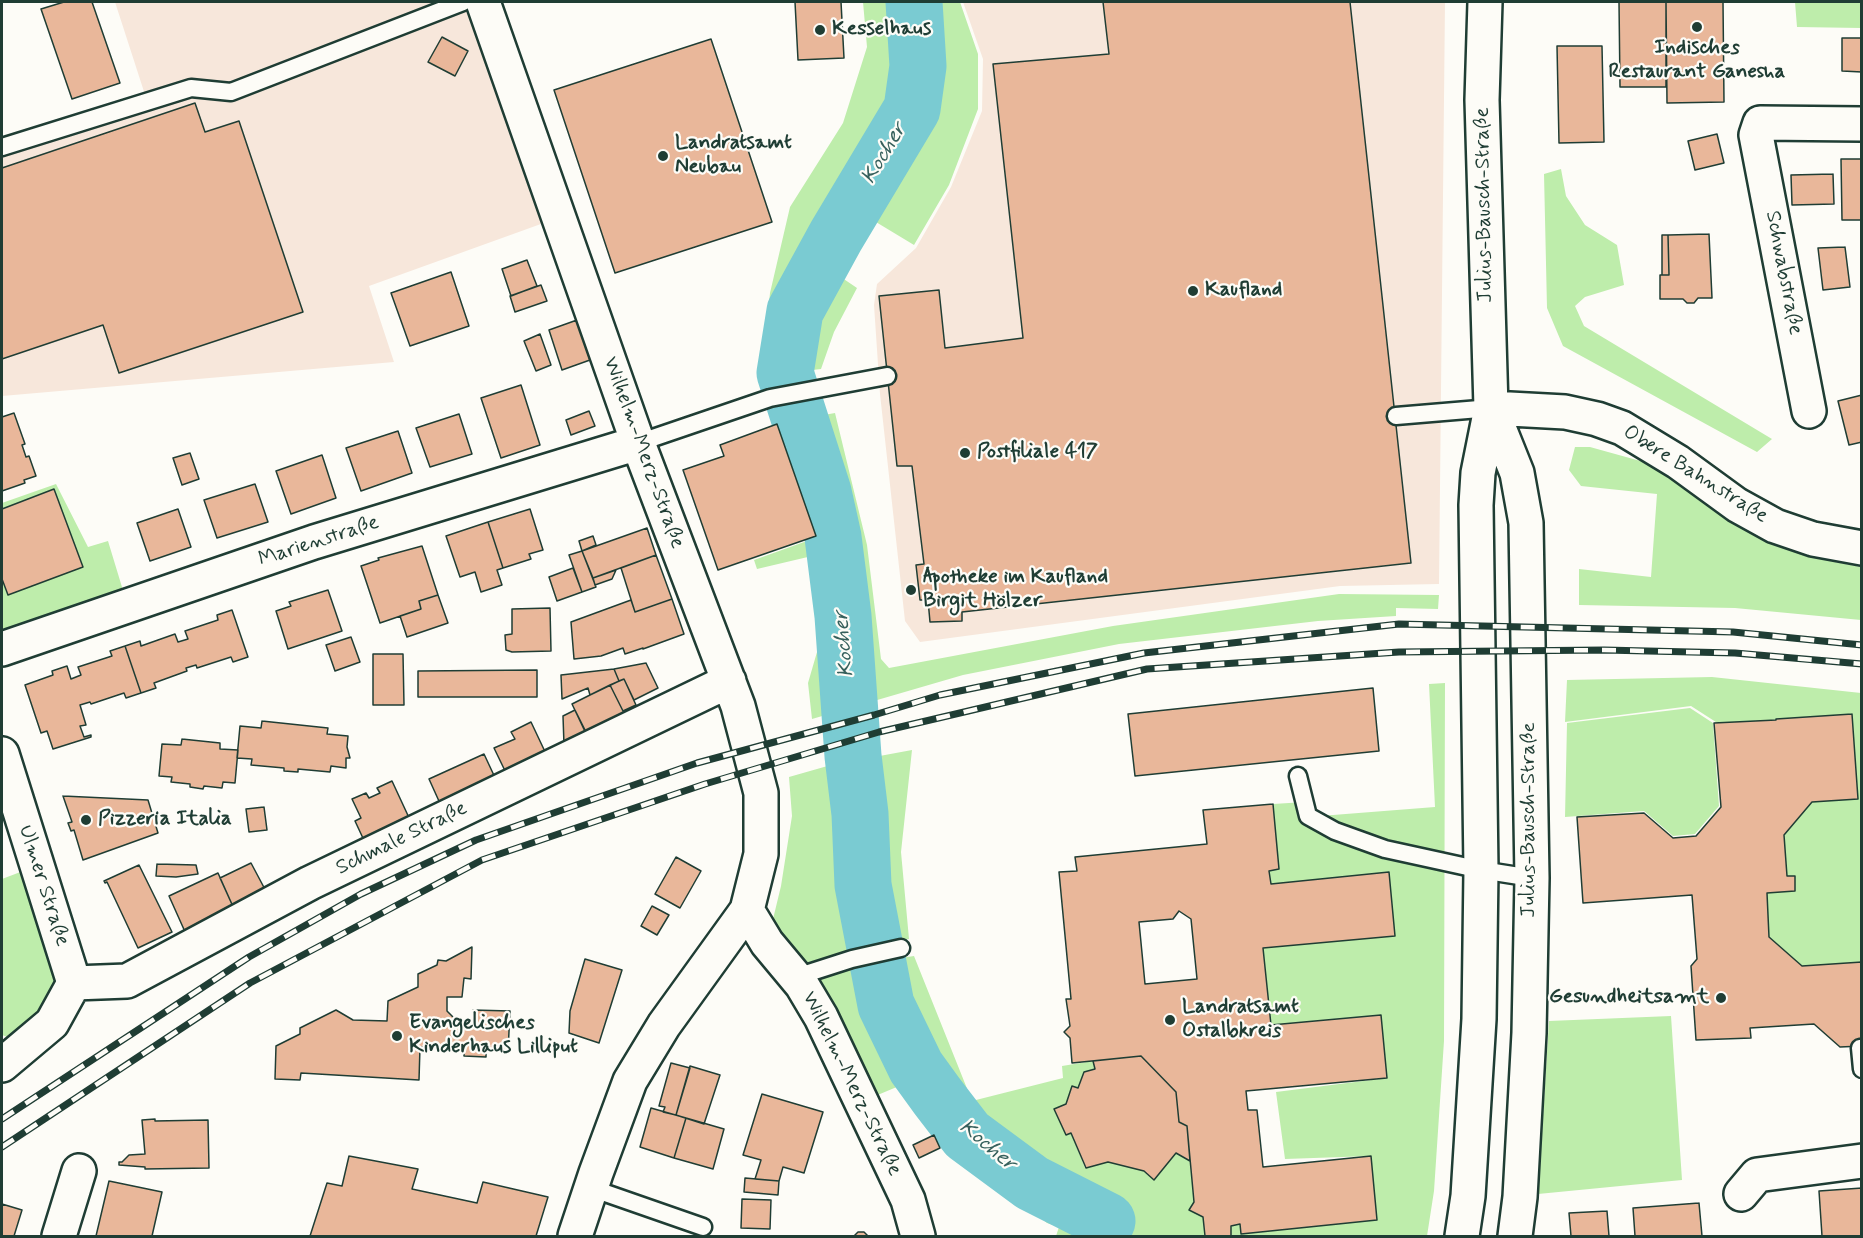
<!DOCTYPE html>
<html>
<head>
<meta charset="utf-8">
<style>
  body { margin:0 }
  #map { position:relative; width:1863px; height:1238px; overflow:hidden; background:#fdfcf7; font-family:Mynerve,sans-serif }
  canvas { display:block }
  .frame { position:absolute; inset:0; border:3px solid #1f3d34; pointer-events:none }
</style>
</head>
<body>
<div id="map">
<canvas width="1863" height="1238"></canvas>
<div class="frame"></div>
</div>
<script>
const c = document.querySelector('canvas').getContext('2d');
c.lineJoin = 'round';
function fillPath(path, color) {
  c.fillStyle = color;
  c.fill(path, 'evenodd');
}
function shape(rows) {
  const path = new Path2D();
  for (const r of rows) {
    path.moveTo(r[0], r[1]);
    for (let i = 2; i < r.length; i += 2) path.lineTo(r[i], r[i + 1]);
  }
  return path;
}
function stroke(path, color, width, dash) {
  c.strokeStyle = color;
  c.lineWidth = width;
  c.lineCap = dash ? 'butt' : 'round';
  c.setLineDash(dash || []);
  c.stroke(path);
}
function label(font, color, halo, rows, align = 'center') {
  c.font = font + ' Mynerve,sans-serif';
  c.lineWidth = 4.5;
  c.setLineDash([]);
  c.textBaseline = 'middle';
  c.strokeStyle = halo;
  c.fillStyle = color;
  for (const [text, x, y, turn = 0] of rows) {
    c.save();
    c.translate(x, y);
    c.rotate((+turn || 0) * Math.PI / 180);
    c.textAlign = isNaN(turn) ? turn : align;
    if (halo) c.strokeText(text, 0, 0);
    c.fillText(text, 0, 0);
    c.restore();
  }
}
fillPath(shape([
  [115,2,477,2,552,220,369,286,394,362,2,396,2,154,148,104],
  [963,2,1445,2,1439,584,1340,586,920,642,905,621,880,394,874,305,877,284,916,248,951,187,982,111,983,59]
]), '#f7e7db');
fillPath(shape([
  [863,2,960,2,978,54,978,109,949,185,914,245,861,213,826,267,857,288,834,332,821,369,762,376,770,293,790,207,843,123,867,47],
  [1795,2,1861,2,1861,28,1797,27],
  [1561,169,1566,196,1585,225,1617,245,1624,285,1585,297,1575,306,1584,326,1772,439,1757,452,1563,346,1547,308,1544,174],
  [835,413,867,545,881,659,889,668,1113,626,1339,594,1439,595,1438,609,1396,608,1396,616,1318,621,1119,644,963,675,812,719,808,683,824,628,812,556,757,569,754,560,818,537,779,423],
  [1575,447,1590,447,1644,462,1743,526,1779,544,1830,561,1861,567,1861,620,1735,608,1579,605,1579,569,1651,577,1657,494,1581,486,1569,470],
  [56,484,88,547,108,541,125,597,2,639,2,503],
  [1712,677,1861,693,1861,962,1802,966,1769,937,1767,893,1795,891,1795,876,1787,876,1784,835,1812,802,1858,798,1852,714,1719,724,1691,706,1565,722,1567,680],
  [1445,683,1444,1041,1434,1191,1427,1236,1231,1236,1231,1226,1240,1224,1242,1234,1377,1220,1371,1156,1285,1159,1276,1092,1387,1078,1381,1015,1271,1025,1263,948,1389,872,1271,884,1269,871,1279,869,1273,804,1305,802,1309,816,1333,815,1435,807,1429,684],
  [1690,708,1713,723,1719,806,1695,834,1673,836,1644,811,1565,817,1567,723],
  [912,750,901,852,909,939,852,950,788,968,767,944,781,886,792,816,789,777,831,765],
  [23,871,66,984,18,1041,2,1035,2,879],
  [914,956,972,1101,1063,1078,1062,1066,1093,1061,1095,1069,1084,1072,1078,1088,1072,1086,1066,1104,1054,1109,1066,1135,1071,1133,1085,1168,1108,1162,1144,1171,1154,1180,1176,1153,1190,1161,1194,1202,1189,1210,1203,1217,1205,1236,1056,1236,1059,1227,1047,1223,963,1153,911,1081,861,1102,802,985,855,965],
  [1671,1016,1682,1180,1538,1194,1549,1021]
]), '#beedab');
stroke(shape([
  [914,2,918,66,912,109,836,236,795,311,785,373,823,492,833,537,843,616,853,756,860,814,863,885,886,1005,916,1067,937,1096,967,1135,1032,1183,1107,1221]
]), '#7acbd2', 57);
const building = shape([
  [64,2,92,2,120,83,72,99,41,9,64,2],
  [795,2,841,2,844,58,798,60,795,2],
  [1103,2,1350,2,1411,563,962,612,962,621,930,622,928,600,920,600,916,565,924,564,912,466,897,466,879,296,939,290,945,348,1023,338,993,64,1109,54,1103,2],
  [1619,2,1666,2,1666,87,1620,87,1619,2],
  [1666,2,1723,2,1724,102,1667,103,1666,2],
  [442,37,468,51,455,76,428,62,442,37],
  [1842,38,1862,38,1862,72,1842,71,1842,38],
  [711,39,772,222,615,273,554,90,711,39],
  [1557,46,1602,46,1604,142,1559,143,1557,46],
  [195,103,205,132,239,121,303,312,119,373,103,325,2,359,2,168,195,103],
  [1717,134,1724,163,1695,170,1688,141,1717,134],
  [1841,159,1862,159,1862,220,1842,220,1841,159],
  [1833,174,1834,204,1792,205,1791,175,1833,174],
  [1709,234,1712,298,1698,298,1694,303,1687,303,1683,299,1660,299,1660,275,1669,275,1668,235,1709,234],
  [1662,235,1668,235,1669,275,1662,275,1662,235],
  [1845,247,1850,287,1823,290,1818,248,1845,247],
  [527,260,537,286,511,296,502,269,527,260],
  [451,272,469,326,410,346,391,293,451,272],
  [541,285,547,301,515,312,510,296,541,285],
  [577,320,590,360,562,370,549,330,577,320],
  [540,334,551,365,536,371,524,341,540,334],
  [521,385,540,445,501,458,481,398,521,385],
  [1862,395,1862,442,1849,445,1838,401,1862,395],
  [589,411,595,426,571,435,566,420,589,411],
  [14,413,25,444,22,445,26,457,29,456,36,476,24,480,25,483,2,491,2,415,2,417,14,413],
  [459,414,472,454,430,467,416,428,459,414],
  [777,424,816,536,718,570,683,470,724,456,720,445,777,424],
  [398,431,412,473,361,491,346,448,398,431],
  [190,453,199,479,182,485,173,458,190,453],
  [322,455,336,498,291,514,276,471,322,455],
  [255,484,268,522,217,538,204,500,255,484],
  [54,489,83,567,8,595,2,579,2,509,54,489],
  [178,509,191,547,150,561,137,523,178,509],
  [530,509,543,550,529,554,531,559,503,568,488,522,530,509],
  [488,522,503,568,497,570,502,585,481,592,475,572,460,577,446,536,488,522],
  [647,528,656,555,593,578,582,551,647,528],
  [593,536,596,545,582,551,579,541,593,536],
  [422,546,438,595,419,601,421,609,380,623,361,566,379,560,378,558,422,546],
  [582,551,596,587,582,592,569,555,582,551],
  [656,555,672,599,635,612,621,568,656,555],
  [573,568,582,592,557,601,549,577,573,568],
  [616,570,612,579,595,585,593,578,616,570],
  [328,590,342,631,288,649,276,611,291,606,289,602,328,590],
  [438,595,448,623,407,637,400,616,421,609,419,601,438,595],
  [672,599,684,634,643,649,643,648,625,654,623,648,601,656,574,659,571,622,631,600,635,612,672,599],
  [550,608,551,651,512,652,506,650,505,635,512,634,512,609,550,608],
  [232,610,248,657,233,662,231,657,197,668,196,665,186,668,187,671,154,683,156,688,141,693,125,646,140,641,141,646,175,634,178,642,188,639,185,631,218,620,217,615,232,610],
  [351,637,360,662,335,671,326,645,351,637],
  [125,646,141,693,126,698,124,693,91,704,90,702,80,705,86,725,80,726,84,737,91,735,91,737,53,749,47,731,41,733,25,685,53,675,52,671,67,666,71,679,81,675,78,667,112,656,110,651,125,646],
  [373,654,403,654,404,705,373,705,373,654],
  [646,663,658,688,634,700,624,679,619,681,614,669,646,663],
  [614,669,619,681,590,695,588,688,562,699,561,675,614,669],
  [537,670,537,697,418,697,418,671,537,670],
  [624,679,636,705,623,711,610,685,624,679],
  [610,685,629,723,590,742,572,704,610,685],
  [1373,688,1379,751,1135,776,1128,714,1373,688],
  [575,710,587,734,564,745,563,716,575,710],
  [1852,714,1858,799,1812,802,1784,835,1787,876,1795,876,1795,891,1767,893,1769,937,1802,966,1862,962,1862,1046,1840,1047,1814,1024,1750,1028,1751,1038,1696,1040,1691,966,1697,959,1692,895,1583,903,1577,817,1644,813,1673,838,1696,836,1721,807,1714,723,1776,720,1776,719,1852,714],
  [262,721,328,728,327,734,348,736,347,747,350,758,346,758,346,768,331,766,330,772,298,769,298,772,284,771,284,768,251,765,252,759,237,758,240,726,261,728,262,721],
  [531,722,548,758,508,777,494,748,515,739,511,732,531,722],
  [182,739,220,743,220,749,238,750,235,783,223,782,222,788,204,786,203,789,190,787,190,784,171,782,172,777,159,776,162,744,181,745,182,739],
  [484,754,498,784,443,810,429,779,484,754],
  [392,781,411,822,368,849,355,821,361,818,352,799,366,793,369,798,380,793,377,788,392,781],
  [63,796,148,800,158,833,83,860,74,830,71,831,68,823,72,822,63,796],
  [1273,804,1279,869,1269,871,1271,884,1389,872,1395,936,1263,948,1271,1025,1381,1015,1387,1078,1246,1091,1248,1110,1257,1110,1263,1167,1371,1156,1377,1220,1241,1234,1240,1224,1231,1226,1231,1236,1205,1236,1203,1217,1189,1210,1194,1202,1187,1126,1179,1122,1176,1092,1141,1056,1072,1063,1070,1038,1064,1032,1070,1026,1066,999,1071,999,1059,872,1077,871,1075,857,1207,844,1203,810,1273,804],
  [1179,911,1191,919,1197,979,1145,984,1139,922,1173,919,1179,911],
  [264,807,267,830,249,832,246,809,264,807],
  [676,857,701,871,680,908,655,894,676,857],
  [251,863,268,895,235,911,220,878,251,863],
  [157,864,196,865,198,874,176,877,156,876,157,864],
  [139,865,172,932,138,948,107,882,105,883,104,881,139,865],
  [218,873,235,911,186,934,169,896,218,873],
  [652,906,669,915,657,935,641,926,652,906],
  [472,947,471,979,464,978,462,997,447,997,447,1011,460,1024,473,1024,473,1010,510,1011,508,1052,486,1052,486,1057,464,1056,464,1050,420,1047,419,1080,301,1073,300,1080,275,1079,276,1046,300,1034,300,1028,336,1010,353,1020,387,1021,388,1001,418,987,418,974,437,965,438,960,446,961,472,947],
  [585,959,622,970,599,1043,569,1033,570,1011,585,959],
  [1141,1056,1176,1092,1179,1122,1187,1126,1190,1161,1176,1153,1154,1180,1144,1171,1108,1162,1086,1168,1071,1133,1066,1135,1054,1109,1066,1104,1072,1086,1078,1088,1084,1072,1095,1069,1093,1061,1141,1056],
  [671,1063,690,1068,676,1115,663,1112,665,1107,659,1106,671,1063],
  [690,1066,720,1075,704,1124,676,1115,690,1066],
  [762,1094,823,1112,804,1173,783,1167,779,1181,755,1179,761,1160,743,1155,762,1094],
  [651,1108,686,1118,674,1158,640,1147,651,1108],
  [686,1118,724,1129,713,1169,674,1158,686,1118],
  [155,1119,155,1121,208,1120,209,1168,145,1169,145,1167,119,1165,119,1162,122,1162,129,1155,145,1154,142,1120,155,1119],
  [934,1135,940,1148,919,1158,913,1145,934,1135],
  [349,1156,418,1169,412,1189,477,1203,483,1182,548,1197,536,1236,310,1236,327,1183,342,1186,349,1156],
  [745,1178,779,1181,778,1195,744,1192,745,1178],
  [109,1181,162,1192,152,1236,96,1236,109,1181],
  [1862,1188,1862,1236,1822,1236,1819,1191,1862,1188],
  [742,1199,771,1200,770,1229,741,1228,742,1199],
  [1699,1203,1702,1236,1635,1236,1633,1208,1699,1203],
  [2,1204,22,1210,14,1236,2,1236,2,1204],
  [1607,1211,1609,1236,1571,1236,1569,1213,1607,1211],
  [858,1232,864,1232,868,1236,854,1236,858,1232]
]);
fillPath(building, '#e9b79a');
stroke(building, '#1f3d34', 1.5);
const lane = shape([
  [2,147,191,88,231,92,463,2],
  [1396,416,1491,408],
  [638,443,770,398,887,376],
  [1298,776,1308,816,1335,831,1385,849,1481,870,1532,878],
  [796,977,852,959,901,948],
  [1860,1048,1862,1069],
  [591,1188,703,1227]
]);
const street = shape([
  [483,2,638,443,738,706,761,793,761,854,747,910,664,1025,630,1081,596,1173,575,1236],
  [1809,411,1756,135,1760,123,1862,124],
  [2,649,314,542,638,443],
  [2,754,74,983],
  [747,910,767,943,802,985,821,1017,908,1200,918,1236],
  [74,983,127,981,310,883,729,681],
  [2,1065,52,1023,74,983],
  [1741,1194,1757,1175,1862,1161],
  [59,1236,79,1171]
]);
const secondary = shape([
  [1491,408,1517,473,1526,523,1532,878,1529,1033,1520,1197,1515,1236],
  [1491,408,1565,412,1597,419,1622,428,1678,462,1737,505,1775,526,1813,539,1862,548],
  [1462,1236,1468,1196,1479,1019,1481,870,1476,505,1478,473,1491,408,1482,100,1485,2]
]);
stroke(lane, '#1f3d34', 21);
stroke(street, '#1f3d34', 38);
stroke(secondary, '#1f3d34', 38);
stroke(lane, '#fdfcf7', 16);
stroke(street, '#fdfcf7', 33);
stroke(secondary, '#fdfcf7', 33);
const rail = shape([
  [2,1119,249,957,361,894,476,840,697,763,874,715,940,695,1144,653,1399,624,1733,632,1862,645],
  [2,1147,250,983,482,860,705,784,879,732,1147,669,1399,652,1604,650,1735,653,1862,664]
]);
stroke(rail, '#1f3d34', 7);
stroke(rail, '#fdfcf7', 4.5, [14]);
for (const [x, y, r, color] of [
  [1697,27,6,"#1f3d34"],
  [820,30,6,"#1f3d34"],
  [663,156,6,"#1f3d34"],
  [1193,291,6,"#1f3d34"],
  [965,453,6,"#1f3d34"],
  [911,590,6,"#1f3d34"],
  [86,820,6,"#1f3d34"],
  [1721,998,6,"#1f3d34"],
  [1170,1020,6,"#1f3d34"],
  [397,1036,6,"#1f3d34"]
]) {
  const dot = new Path2D();
  dot.arc(x, y, r, 0, 2 * Math.PI);
  c.fillStyle = color;
  c.fill(dot);
  stroke(dot, '#fdfcf7', 2);
}
label('bold 21px', '#1f3d34', '#fdfcf7', [
  ["Kesselhaus",832,30],
  ["Indisches",1697,49,"center"],
  ["Restaurant Ganesha",1697,73,"center"],
  ["Landratsamt",675,144],
  ["Neubau",675,168],
  ["Kaufland",1205,291],
  ["Postfiliale 417",977,453],
  ["Apotheke im Kaufland",923,578],
  ["Birgit Hölzer",923,602],
  ["Pizzeria Italia",98,820],
  ["Gesundheitsamt",1709,998,"right"],
  ["Landratsamt",1182,1008],
  ["Ostalbkreis",1182,1032],
  ["Evangelisches",409,1024],
  ["Kinderhaus Lilliput",409,1048]
], 'left');
label('21px', '#1f3d34', '#fdfcf7', [
  ["Julius-Bausch-Straße",1485,205,-91],
  ["Schwabstraße",1783,273,79],
  ["Wilhelm-Merz-Straße",643,453,70],
  ["Obere Bahnstraße",1695,475,32],
  ["Marienstraße",319,542,-18],
  ["Julius-Bausch-Straße",1530,820,-90],
  ["Schmale Straße",402,839,-26],
  ["Ulmer Straße",43,886,72],
  ["Wilhelm-Merz-Straße",851,1084,64]
]);
label('italic 22px', '#36605c', '#fdfcf7', [
  ["Kocher",885,154,-59],
  ["Kocher",845,644,-95],
  ["Kocher",987,1146,40]
]);
</script>
</body>
</html>
